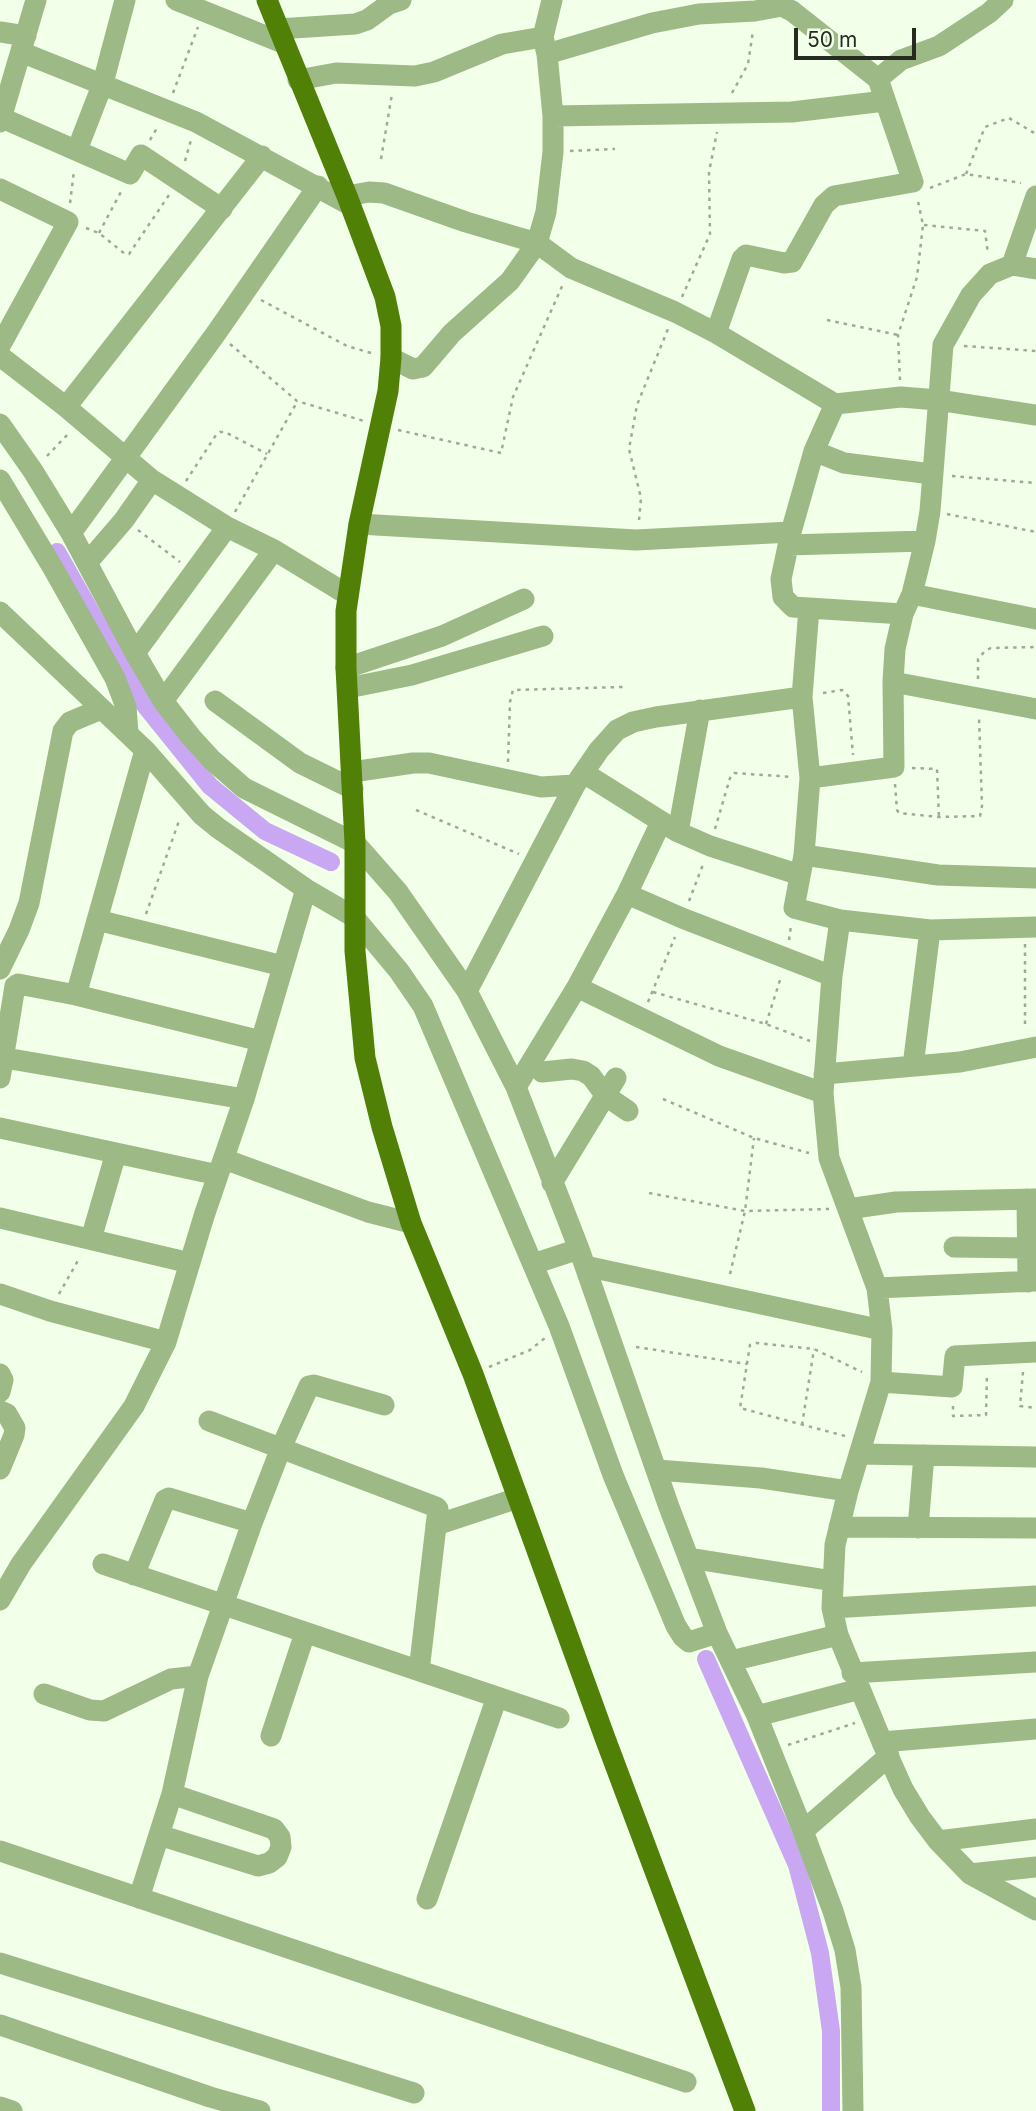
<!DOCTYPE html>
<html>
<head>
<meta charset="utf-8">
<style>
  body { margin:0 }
  #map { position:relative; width:1036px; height:2111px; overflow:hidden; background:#f2ffe9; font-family:Inter,sans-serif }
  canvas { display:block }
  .scale { position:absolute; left:794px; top:28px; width:122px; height:32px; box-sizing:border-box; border:4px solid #262b22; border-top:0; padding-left:9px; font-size:21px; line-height:24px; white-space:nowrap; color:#262b22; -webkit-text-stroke:5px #f2ffe9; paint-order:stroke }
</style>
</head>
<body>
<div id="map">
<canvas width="1036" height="2111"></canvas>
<div class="scale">50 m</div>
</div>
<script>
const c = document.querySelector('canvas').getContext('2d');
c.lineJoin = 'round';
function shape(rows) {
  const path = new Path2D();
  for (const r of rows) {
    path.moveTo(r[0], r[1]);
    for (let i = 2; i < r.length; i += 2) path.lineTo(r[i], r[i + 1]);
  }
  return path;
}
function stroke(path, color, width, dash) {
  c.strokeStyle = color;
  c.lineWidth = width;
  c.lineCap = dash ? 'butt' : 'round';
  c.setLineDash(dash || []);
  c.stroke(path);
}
stroke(shape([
  [57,552,140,699,210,786,265,831,331,862],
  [706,1659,797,1865,820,1953,831,2031,831,2111]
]), '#c9a7f3', 18);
stroke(shape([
  [173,93,198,27],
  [732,93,748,64,753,31],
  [150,140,157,128],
  [570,151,615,149],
  [381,159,392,94],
  [185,161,191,140],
  [966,174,985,127,1009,118,1036,134],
  [930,188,966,174,1021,183],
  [70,203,74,171],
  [924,225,985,231,988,254],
  [86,228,99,233,125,254,129,254,169,195],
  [99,233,122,190],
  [682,297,710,234,709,172,717,132],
  [261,300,347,346,371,353],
  [827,320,898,335],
  [230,344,297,401,364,421],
  [964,346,1036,351],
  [900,380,898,335,917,277,923,225,918,201],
  [398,430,501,453,513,397,563,284],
  [47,456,69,433],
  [952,476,1036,483],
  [186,481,216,435,220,432,225,432,267,454],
  [235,512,297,402],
  [947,514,1036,532],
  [639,520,641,498,629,449,637,405,668,329],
  [138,530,180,562],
  [978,679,978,659,985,651,991,648,1036,647],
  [823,693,842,690,848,696,853,755],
  [508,762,510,702,513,690,623,687],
  [912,768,937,769,939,817],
  [895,784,897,810,899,813,939,817,980,816,982,806,979,717],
  [416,810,519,854],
  [715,829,730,778,734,773,793,777],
  [689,901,704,862],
  [146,914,180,818],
  [789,940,791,926],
  [1025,944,1025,1029],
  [653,992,766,1024,810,1041],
  [648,1002,675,937],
  [766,1024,781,977],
  [663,1099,754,1138,809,1153],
  [649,1193,745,1211,829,1209],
  [730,1274,745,1211,754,1138],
  [59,1294,80,1257],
  [636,1347,747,1364],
  [489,1367,530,1350,545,1338],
  [1023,1372,1020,1406,1036,1408],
  [953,1406,953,1416,986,1415,987,1374],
  [802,1425,814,1349],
  [845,1436,740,1408,750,1345,756,1343,814,1349,862,1372],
  [788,1745,855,1723]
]), '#9fa998', 2.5, [3.5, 5]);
stroke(shape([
  [176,0,283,43],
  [278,29,355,24,367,20,389,4,401,0],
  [0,32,26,36],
  [21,52,196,122,350,205],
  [547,54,652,23,699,14,755,11,782,6,792,11,878,79,913,182,834,196,824,205,792,262,784,263,746,255,742,259,716,333],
  [878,79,901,60,939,46,989,13,1003,0],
  [298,80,336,73,415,76,434,72,502,44,543,37],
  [553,116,792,112,885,101],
  [0,117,130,174,141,155,222,209],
  [0,122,36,0],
  [77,150,103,83,125,0],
  [0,189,68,222,0,346],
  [347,196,369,192,384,193,466,222,537,243,571,268,675,312,716,333,835,404,901,397,938,400,1036,415],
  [1012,265,1036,196],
  [0,356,66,407,152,480,227,527,274,550,348,595],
  [391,358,413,369,423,367,452,333,510,281,537,243,546,212,553,152,553,116,547,54,543,37,552,0],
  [835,404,814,451,791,532,781,579,783,597,793,607,903,614],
  [66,407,262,156],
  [0,424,33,471,71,533,135,653,163,701,191,737,212,760,244,788,355,843,398,892,467,991,516,1087,579,1249,669,1507,717,1633],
  [814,451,844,463,932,474],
  [0,480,53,568,115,678,126,707,128,733],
  [359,524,636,540,791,532],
  [71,533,217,332,318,186],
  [788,545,925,541],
  [87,563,124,520,152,480],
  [912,594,1036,619],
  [809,608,802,697,810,778,804,855,794,908,840,920],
  [0,612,145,750,202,815,218,828,306,889,354,917,399,971,423,1006,559,1326,613,1475,676,1626,683,1637,689,1642,717,1633,757,1716,803,1831,833,1911,845,1950,851,1987,853,2111],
  [135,653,227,527],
  [346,668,442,636,524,599],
  [893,682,1036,709],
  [348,688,412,675,543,636],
  [163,701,274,550],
  [215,701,300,763,353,789],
  [352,772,413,763,429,763,541,787,575,785],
  [584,773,678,832,710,846,800,875],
  [810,778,894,767,893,682,895,649,903,614,912,594,925,541,930,511,943,345,971,295,990,274,1012,265,1036,269],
  [678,832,700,710],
  [804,855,938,875,1036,878],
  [627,894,682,918,832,976],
  [97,920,283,966],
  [1036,927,930,930,840,920,832,976,823,1093,829,1158,877,1288,882,1330,881,1382,848,1491,835,1545,832,1608,838,1635,882,1742,903,1789,920,1817,938,1841,970,1874,1036,1910],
  [0,969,19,930,29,903,63,731,70,722,101,709],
  [577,987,719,1056,823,1093],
  [467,991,575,785,599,750,617,730,633,722,656,717,802,697],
  [76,995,145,750],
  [0,1057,244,1099],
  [913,1066,930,930],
  [542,1072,572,1069,583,1071,591,1076,606,1096,628,1111],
  [824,1074,960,1062,1036,1047],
  [0,1078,15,986,18,984,76,995,261,1041],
  [516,1087,577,987,627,894,661,822],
  [0,1128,218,1175],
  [224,1159,368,1212,411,1223],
  [552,1183,616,1078],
  [1027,1199,1028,1282],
  [848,1209,896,1202,1036,1199],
  [0,1218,190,1263],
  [91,1239,116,1153],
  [954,1247,1028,1248],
  [533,1264,579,1249],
  [585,1266,882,1330],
  [877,1288,1036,1281],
  [0,1294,50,1311,166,1342,204,1216,244,1099,306,889],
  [0,1374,3,1380,0,1392],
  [881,1382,952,1387,955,1356,1036,1352],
  [0,1411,7,1414,15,1428,14,1435,0,1469],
  [209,1421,436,1507,438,1509,419,1671],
  [859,1454,1036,1457],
  [657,1470,761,1478,848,1491],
  [436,1525,518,1498],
  [839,1527,1036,1528],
  [918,1528,924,1455],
  [689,1558,833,1581],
  [103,1564,559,1718],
  [134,1575,165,1500,169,1498,252,1523],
  [0,1600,21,1564,134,1406,166,1342],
  [832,1608,1036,1596],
  [731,1661,838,1635],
  [852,1673,1036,1662],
  [44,1694,90,1710,104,1711,171,1679,198,1676],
  [757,1716,860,1689],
  [271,1736,305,1633],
  [882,1742,1036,1729],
  [803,1831,889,1756],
  [159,1835,258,1866,269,1863,277,1857,281,1847,280,1837,274,1829,172,1794],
  [938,1841,1036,1829],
  [0,1851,686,2082],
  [970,1874,1036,1867],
  [139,1898,172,1794,198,1676,252,1523,281,1448,309,1386,314,1385,384,1405],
  [427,1899,497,1697],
  [0,1963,414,2093],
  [0,2025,210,2097,260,2111],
  [0,2107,12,2111]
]), '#9db985', 21);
stroke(shape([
  [267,0,347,196,385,297,391,326,391,358,388,391,359,524,346,611,346,668,355,843,355,951,365,1058,382,1127,411,1223,473,1374,605,1738,745,2111]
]), '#508005', 21);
</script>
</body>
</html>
